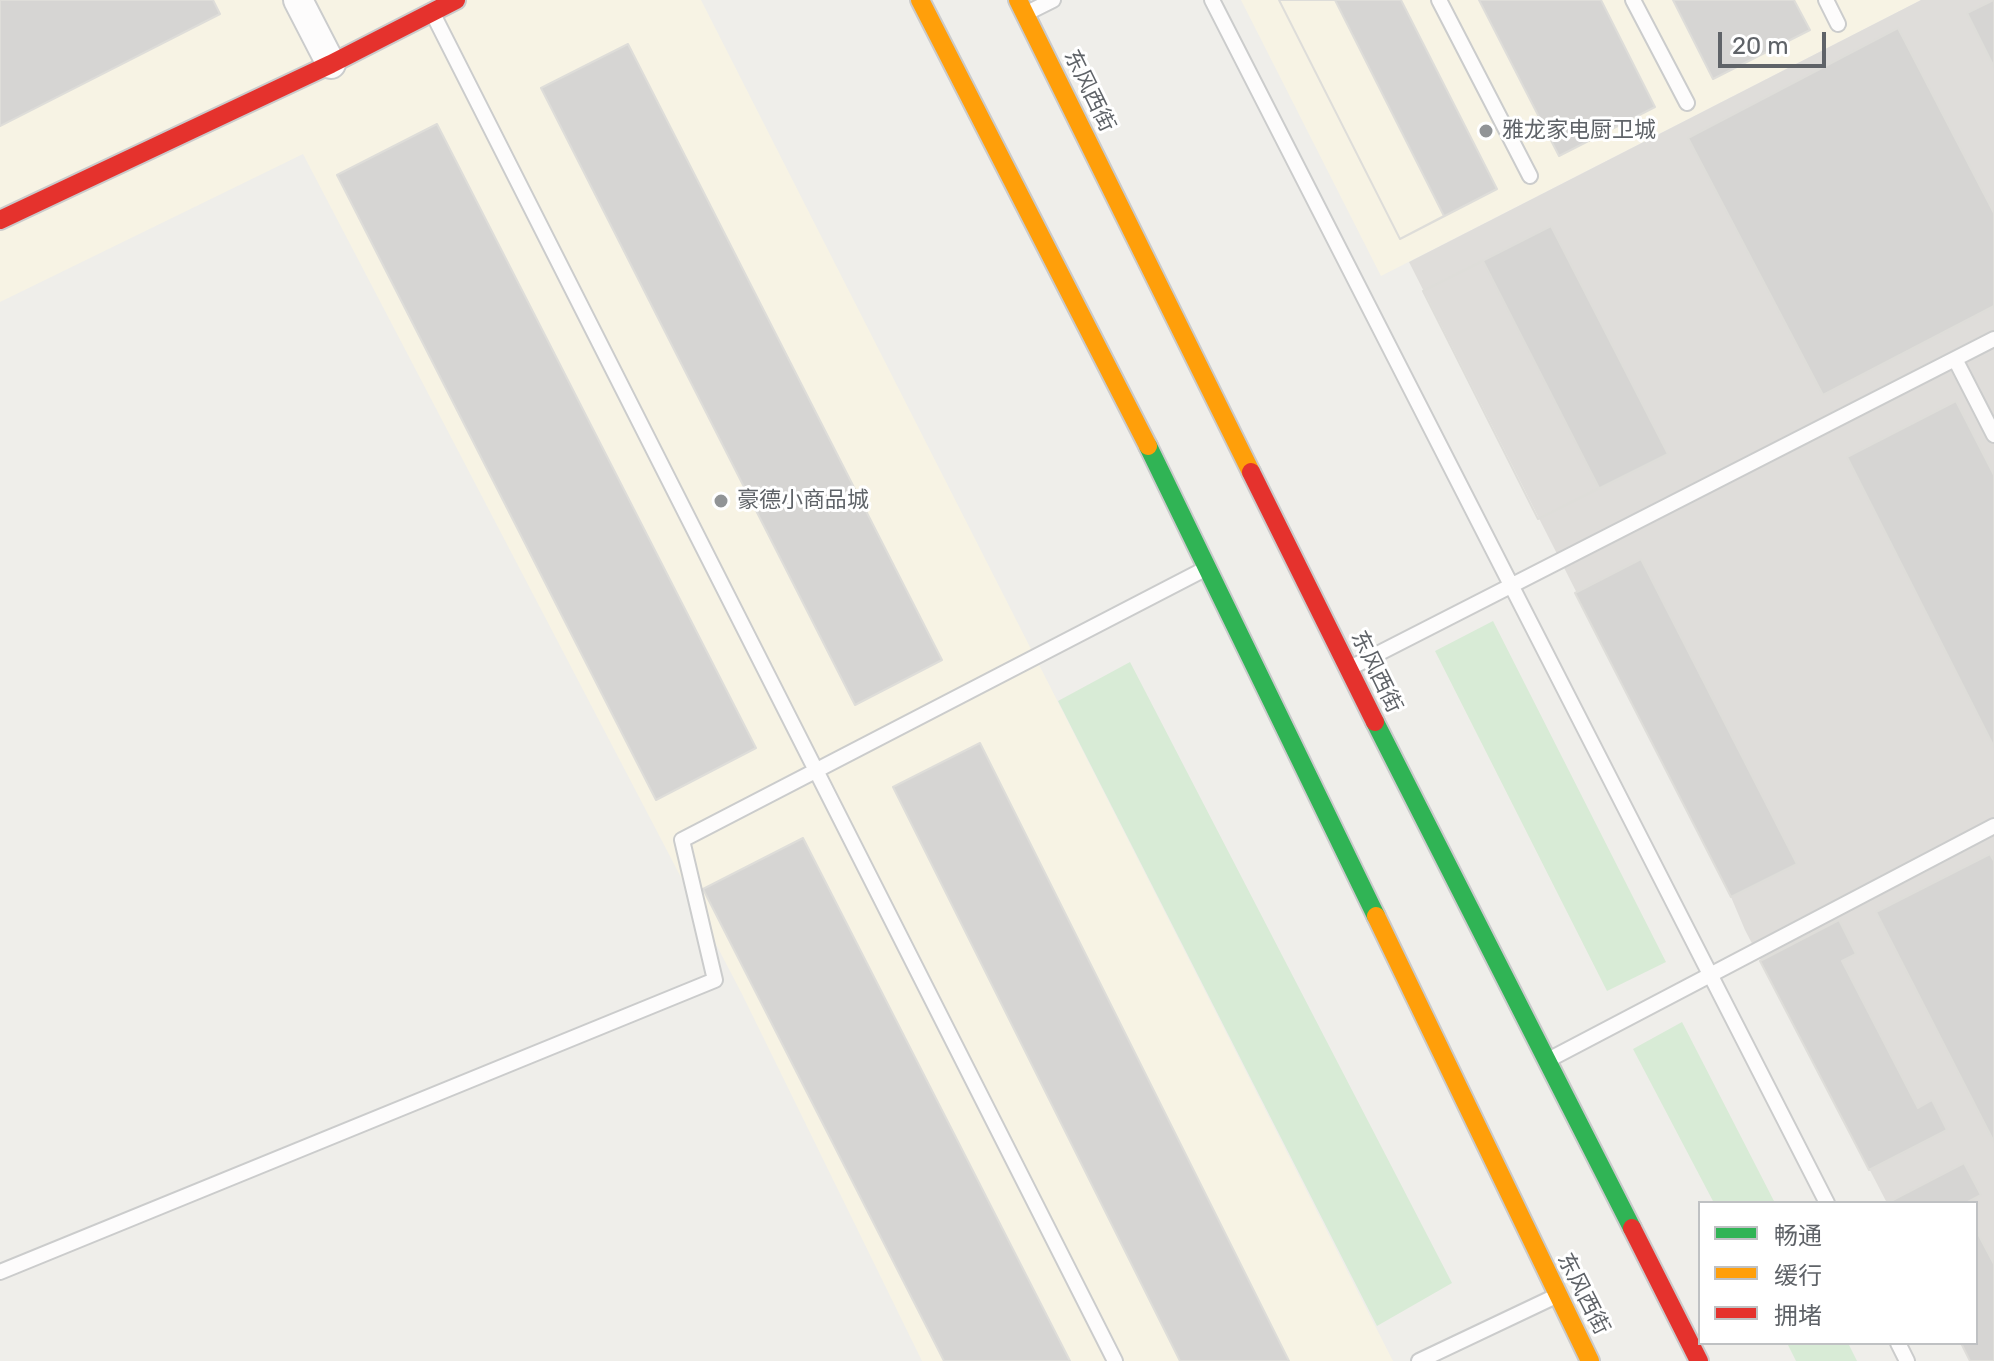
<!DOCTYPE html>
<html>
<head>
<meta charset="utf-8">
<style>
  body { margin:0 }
  #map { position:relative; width:1994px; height:1361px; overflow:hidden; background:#efeeea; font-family:Rubik,"Noto Sans SC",sans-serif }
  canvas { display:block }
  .legend { position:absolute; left:1698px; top:1201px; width:280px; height:144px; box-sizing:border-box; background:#fff; border:2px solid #bfc1c3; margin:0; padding:10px 14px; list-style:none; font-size:24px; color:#5f6368 }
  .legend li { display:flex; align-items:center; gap:16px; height:40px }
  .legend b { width:40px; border:2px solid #bfc1c3 }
  .scale { position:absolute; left:1718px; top:32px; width:108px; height:36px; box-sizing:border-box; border:4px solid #5f6368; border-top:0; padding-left:10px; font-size:24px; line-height:28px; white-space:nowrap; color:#5f6368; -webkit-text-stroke:6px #fff; paint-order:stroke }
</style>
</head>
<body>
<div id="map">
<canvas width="1994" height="1361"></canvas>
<ul class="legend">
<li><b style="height:10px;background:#30b455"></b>畅通</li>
<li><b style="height:10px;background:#ff9f0a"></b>缓行</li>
<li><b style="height:10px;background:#e5322d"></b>拥堵</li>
</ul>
<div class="scale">20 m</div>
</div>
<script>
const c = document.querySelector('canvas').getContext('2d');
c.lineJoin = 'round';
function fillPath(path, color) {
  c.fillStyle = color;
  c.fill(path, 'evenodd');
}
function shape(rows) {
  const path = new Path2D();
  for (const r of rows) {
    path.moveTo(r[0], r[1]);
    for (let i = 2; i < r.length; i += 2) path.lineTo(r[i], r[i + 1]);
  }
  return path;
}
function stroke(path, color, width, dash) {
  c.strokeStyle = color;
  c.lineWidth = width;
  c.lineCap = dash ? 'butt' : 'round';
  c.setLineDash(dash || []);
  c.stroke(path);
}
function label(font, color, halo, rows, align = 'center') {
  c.font = font + ' Rubik,"Noto Sans SC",sans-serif';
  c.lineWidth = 6;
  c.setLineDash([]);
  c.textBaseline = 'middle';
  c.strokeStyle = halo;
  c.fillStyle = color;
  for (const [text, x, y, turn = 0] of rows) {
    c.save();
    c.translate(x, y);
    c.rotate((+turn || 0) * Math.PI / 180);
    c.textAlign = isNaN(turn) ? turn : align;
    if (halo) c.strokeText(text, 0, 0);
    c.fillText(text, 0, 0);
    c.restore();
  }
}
fillPath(shape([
  [0,0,701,0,1393,1361,922,1361,742,994,303,154,0,302],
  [1241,0,1921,0,1381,276]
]), '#f7f3e4');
fillPath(shape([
  [1921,0,1994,0,1994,1361,1970,1361,1961,1343,1976,1343,1976,1203,1887,1203,1745,930,1731,897,1409,262]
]), '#dfddda');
fillPath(shape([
  [1493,621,1666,962,1607,991,1435,651],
  [1130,662,1452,1283,1377,1326,1058,701],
  [1682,1022,1775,1203,1714,1203,1633,1049],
  [1787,1343,1848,1343,1857,1361,1796,1361]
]), '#d8ebd6');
const building = shape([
  [0,0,213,0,220,14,0,126,0,0],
  [1279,0,1401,0,1497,189,1400,239,1279,0],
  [1279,0,1335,0,1444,216,1400,239,1279,0],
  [1479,0,1601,0,1655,107,1559,156,1479,0],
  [1673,0,1794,0,1810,30,1713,79,1673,0],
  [1994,0,1994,67,1967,13,1994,0],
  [1898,28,1994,213,1994,306,1823,395,1688,138,1898,28],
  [628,44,942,660,855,705,541,88,628,44],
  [437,124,756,748,656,800,337,175,437,124],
  [1551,226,1668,454,1538,519,1423,291,1551,226],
  [1483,261,1599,488,1538,519,1423,291,1483,261],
  [1956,401,1994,475,1994,747,1847,457,1956,401],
  [1641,559,1797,864,1731,897,1575,593,1641,559],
  [980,743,1289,1361,1180,1361,893,787,980,743],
  [803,838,1070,1361,944,1361,703,889,803,838],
  [1990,854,1994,861,1994,1142,1876,912,1990,854],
  [1839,920,1856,954,1842,961,1918,1108,1932,1100,1947,1130,1869,1170,1760,961,1839,920],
  [1964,1163,1981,1195,1966,1203,1887,1203,1964,1163],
  [1976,1230,1994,1264,1994,1361,1970,1361,1961,1343,1976,1343,1976,1230]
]);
fillPath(building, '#d6d5d3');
stroke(building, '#deddd9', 2);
const lane = shape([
  [1212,0,1827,1203],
  [1439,0,1530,176],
  [1633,0,1687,103],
  [1826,0,1838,24],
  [1029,12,1053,0],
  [434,16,1115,1361],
  [1955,359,1994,435],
  [1352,667,1994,339],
  [1552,1058,1994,826],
  [0,1272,715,980,682,840,1203,570],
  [1898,1343,1907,1361],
  [1419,1361,1556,1296]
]);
const street = shape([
  [298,0,331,64]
]);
const fast = shape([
  [1148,446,1376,916],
  [1375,722,1632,1228]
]);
const slow = shape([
  [920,0,1148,446],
  [1018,0,1251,472],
  [1376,916,1590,1361]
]);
const jam = shape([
  [0,220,331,64,456,0],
  [1251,472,1375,722],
  [1632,1228,1699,1361]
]);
stroke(lane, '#cbcccc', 18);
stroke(street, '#cbcccc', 32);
stroke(fast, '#cacacb', 22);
stroke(slow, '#cacacb', 22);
stroke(jam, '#cacacb', 22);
stroke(lane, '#fdfcfc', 14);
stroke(street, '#fdfcfc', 28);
stroke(fast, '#30b455', 18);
stroke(slow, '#ff9f0a', 18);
stroke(jam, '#e5322d', 18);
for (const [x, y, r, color] of [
  [1486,131,8,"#919496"],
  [721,501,8,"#919496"]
]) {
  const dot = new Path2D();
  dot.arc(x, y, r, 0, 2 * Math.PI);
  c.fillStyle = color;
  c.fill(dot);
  stroke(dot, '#fff', 3);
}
label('22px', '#5f6368', '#fff', [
  ["东风西街",1089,91,64],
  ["东风西街",1376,672,64],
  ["东风西街",1583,1294,63]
]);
label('22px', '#5f6368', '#fff', [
  ["雅龙家电厨卫城",1502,131],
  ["豪德小商品城",737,501]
], 'left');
</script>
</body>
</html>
